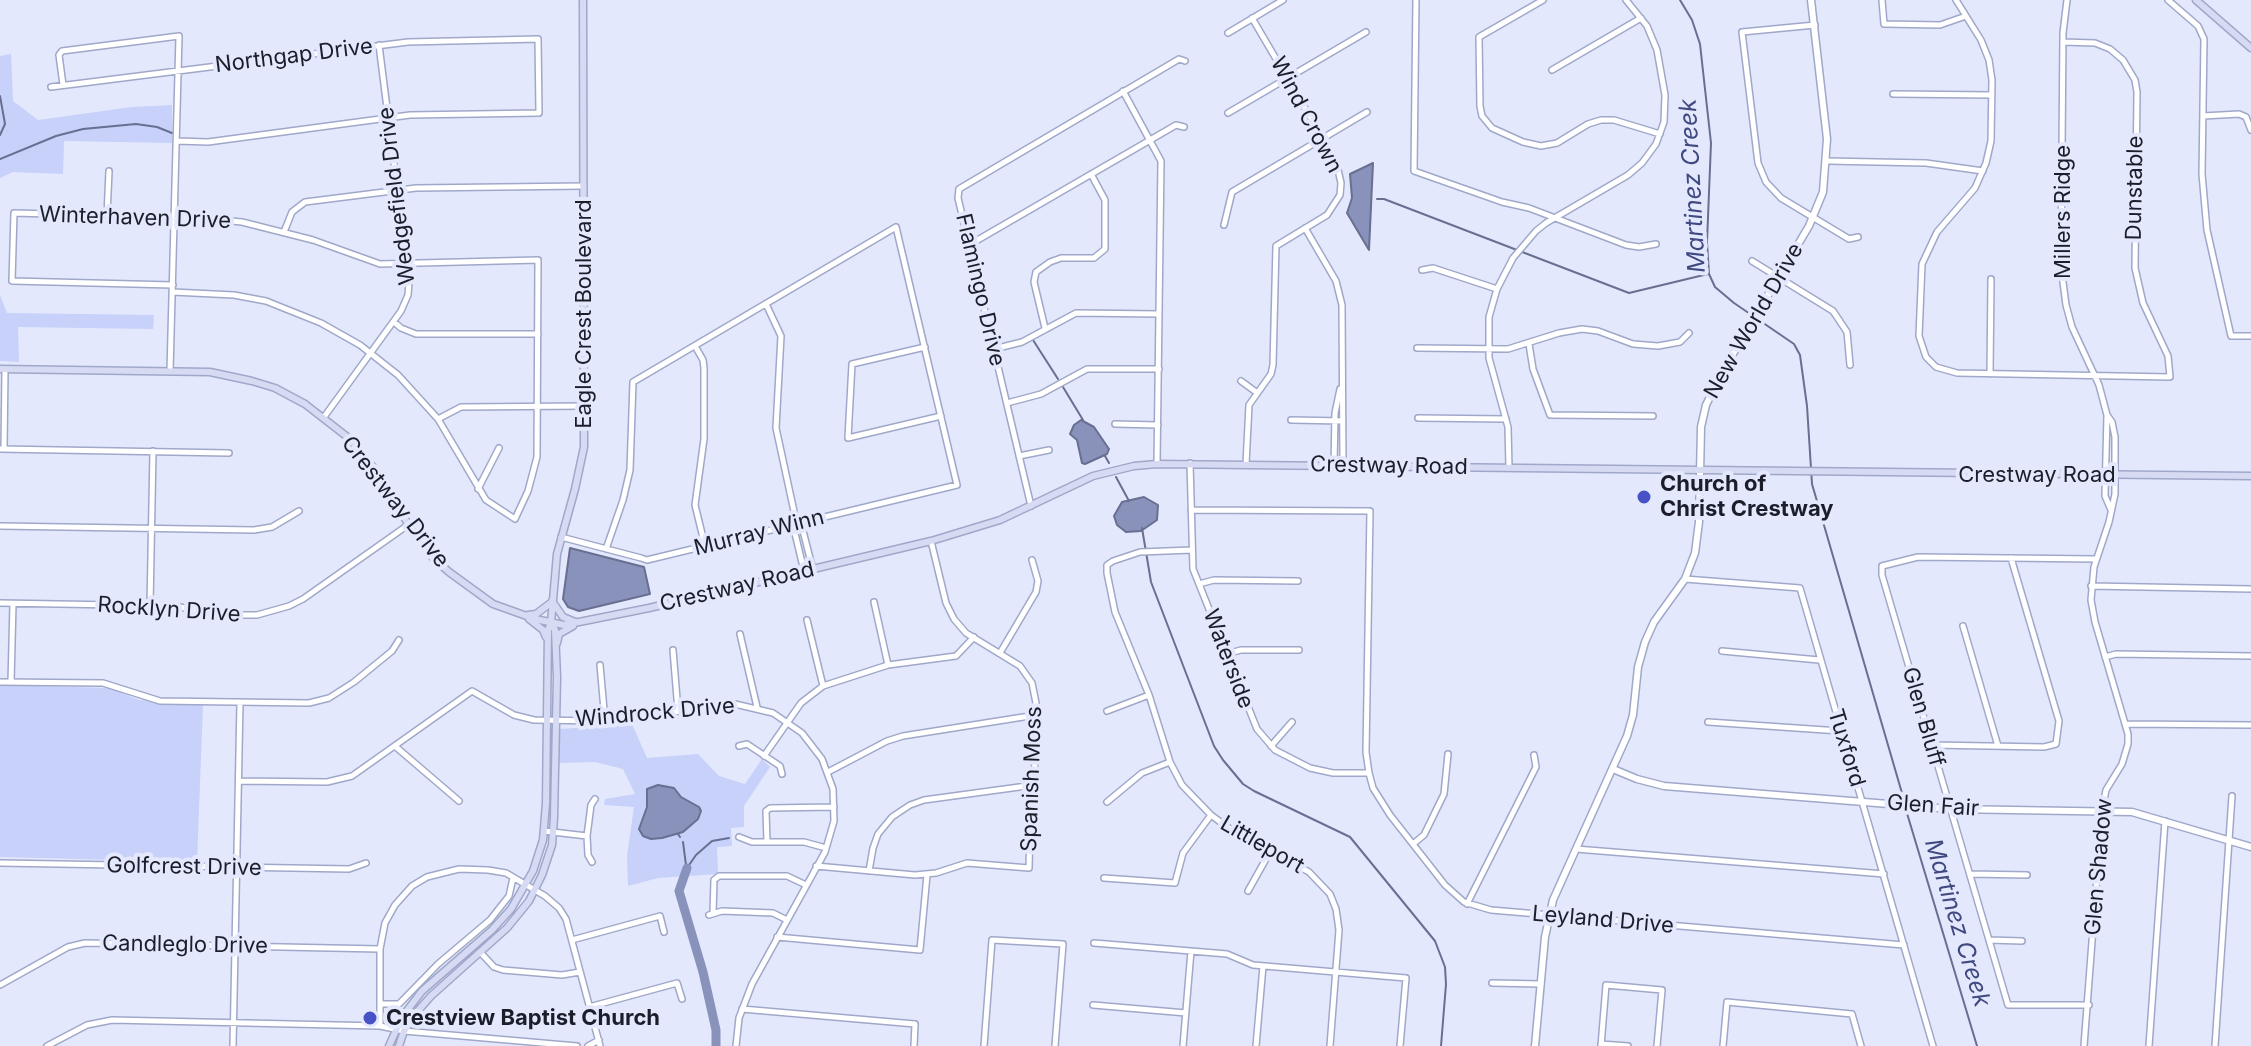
<!DOCTYPE html>
<html>
<head>
<meta charset="utf-8">
<style>
  body { margin:0 }
  canvas { display:block; background:#e3e8fd }
</style>
</head>
<body>
<canvas width="2251" height="1046"></canvas>
<script>
const c = document.querySelector('canvas').getContext('2d');
c.lineJoin = 'round';
function fillPath(path, color) {
  c.fillStyle = color;
  c.fill(path, 'evenodd');
}
function shape(rows) {
  const path = new Path2D();
  for (const r of rows) {
    path.moveTo(r[0], r[1]);
    for (let i = 2; i < r.length; i += 2) path.lineTo(r[i], r[i + 1]);
  }
  return path;
}
function stroke(path, color, width, dash) {
  c.strokeStyle = color;
  c.lineWidth = width;
  c.lineCap = dash ? 'butt' : 'round';
  c.setLineDash(dash || []);
  c.stroke(path);
}
function label(font, color, halo, rows, align = 'center') {
  c.font = font + ' Inter,sans-serif';
  c.lineWidth = 8;
  c.setLineDash([]);
  c.textBaseline = 'middle';
  c.strokeStyle = halo;
  c.fillStyle = color;
  for (const [text, x, y, turn = 0] of rows) {
    c.save();
    c.translate(x, y);
    c.rotate((+turn || 0) * Math.PI / 180);
    c.textAlign = isNaN(turn) ? turn : align;
    if (halo) c.strokeText(text, 0, 0);
    c.fillText(text, 0, 0);
    c.restore();
  }
}
fillPath(shape([
  [11,54,13,101,38,120,132,107,172,105,172,143,64,141,63,174,13,172,0,178,0,56],
  [0,295,7,313,154,315,153,329,18,327,19,362,0,361],
  [0,685,109,688,139,700,203,705,197,862,0,857],
  [632,724,647,758,698,754,719,776,745,784,762,759,770,767,744,806,744,827,731,828,732,846,717,847,718,874,658,878,628,886,627,856,634,807,604,805,605,799,635,794,623,769,595,762,558,763,560,729]
]), '#c7d1f9');
const water = shape([
  [1373,163,1369,250,1347,213,1352,198,1350,174,1373,163],
  [1081,420,1094,427,1109,449,1107,454,1085,464,1082,463,1077,440,1070,434,1074,425,1081,420],
  [1144,497,1158,505,1157,520,1141,531,1126,532,1117,525,1114,516,1122,502,1144,497],
  [570,548,644,567,650,594,579,611,568,607,563,599,570,548],
  [658,785,674,788,681,797,699,807,701,811,698,819,683,832,662,838,651,839,643,836,639,829,647,807,647,789,658,785]
]);
fillPath(water, '#8992bb');
stroke(water, '#686f90', 2);
stroke(shape([
  [1680,0,1692,20,1700,44,1711,143,1707,242,1709,274,1715,287,1734,303,1794,344,1800,355,1807,406,1812,484,1904,800],
  [0,96,5,124,0,135],
  [0,159,56,136,83,129,136,124,157,127,172,133],
  [1377,199,1384,199,1629,293,1708,274],
  [1033,340,1058,379],
  [1063,387,1083,420],
  [1105,456,1109,463],
  [1116,477,1129,501],
  [1142,528,1151,582,1214,746,1223,760,1243,784,1254,791,1350,837,1435,941,1445,967,1446,984,1441,1046],
  [1906,810,1977,1046],
  [678,834,680,837],
  [683,842,686,865],
  [687,868,696,855,712,841,729,838]
]), '#686f90', 2);
stroke(shape([
  [687,868,679,891,703,972,716,1030,716,1046]
]), '#8992bb', 9);
const minor = shape([
  [1416,0,1414,171,1502,202,1529,208,1626,245,1639,247,1656,244],
  [1543,0,1479,37,1480,106,1482,116,1492,128,1523,142,1541,146,1557,143,1588,124,1601,120,1614,120,1660,134],
  [1882,0,1884,24,1940,25,1966,16],
  [1956,0,1981,40,1989,60,1992,80,1991,141,1986,163,1975,188,1937,232,1922,264,1919,336,1926,357,1936,367,1957,373,2170,377,2168,356,2143,303,2135,268,2137,92,2135,80,2123,60,2110,49,2095,43,2063,42],
  [2067,0,2063,33,2061,267,2066,305,2072,327,2099,385,2107,415],
  [2168,0,2198,26,2204,39,2202,174,2207,230,2231,336,2251,336],
  [1815,25,1742,32,1758,163,1766,182,1781,198,1849,239,1858,237],
  [1228,33,1283,0],
  [1552,70,1641,18],
  [63,85,59,55,62,51,179,36,170,371],
  [51,87,408,42,538,39,539,113,410,115,208,142,177,141],
  [1123,91,1161,161,1157,464],
  [1893,94,1992,95],
  [1228,113,1366,32],
  [2203,116,2239,114,2246,117,2251,130],
  [1827,161,1926,163,1983,171],
  [107,216,109,171],
  [1224,225,1232,192,1367,112],
  [1305,228,1336,281,1342,305,1343,466],
  [284,232,292,212,305,202,416,188,584,186],
  [969,245,1176,125,1184,127],
  [1752,261,1833,311,1847,332,1850,365],
  [1422,270,1433,268,1497,289],
  [173,292,234,295,266,301,321,323,360,345,398,375,438,419,486,500,515,519,528,491,537,457,538,260,380,264,313,240,242,222,199,218,14,213,12,281,173,285],
  [766,304,781,336,776,428,795,516,793,525,804,571],
  [394,322,401,328,416,334,538,334],
  [1045,328,1034,282,1036,272,1050,262,1061,258,1094,258,1105,249,1105,200,1091,174],
  [1529,344,1533,369,1550,415,1653,416],
  [695,346,703,360,704,368,704,439,695,505,705,546],
  [925,347,852,364,848,438,941,416],
  [1417,348,1508,349,1559,333,1582,329,1598,331,1633,344,1658,346,1680,342,1689,333],
  [994,349,1022,342,1076,313,1159,314],
  [1990,374,1991,279],
  [1241,381,1256,392],
  [1007,403,1041,394,1087,369,1159,369],
  [324,417,401,311,408,295,409,282,379,45],
  [1418,418,1506,419],
  [438,419,461,407,585,406],
  [1291,420,1343,421],
  [1115,424,1158,425],
  [0,449,229,453],
  [4,449,5,369],
  [1019,456,1049,450],
  [1190,463,1193,569,1257,729,1275,750,1310,768,1333,773,1369,773],
  [1246,464,1249,405,1271,374,1273,365,1276,246,1327,215,1340,195,1341,183,1336,161,1252,18],
  [1334,466,1335,413,1340,389],
  [1509,468,1508,427,1489,358,1489,317,1497,289,1513,258,1536,231,1546,223,1628,175,1642,163,1656,144,1664,122,1665,95,1657,50,1647,26,1626,0],
  [478,489,499,448],
  [1031,506,958,198,959,189,1179,59,1185,61],
  [1191,510,1370,511,1366,752,1369,773,1373,788,1390,815,1445,885,1464,902,1491,910,1904,945],
  [801,523,813,570],
  [0,526,254,530,272,527,299,511],
  [561,537,641,558,647,560,957,485,896,227,633,382,630,470,623,500,606,549],
  [1192,550,1140,552,1113,561,1107,565,1107,573,1115,612,1149,695,1170,762,1182,785,1211,815,1227,827,1309,872,1330,894,1336,909,1339,930,1330,1046],
  [1685,579,1800,588,1933,1046],
  [1199,584,1214,580,1298,581],
  [2091,586,2251,589],
  [874,602,888,665],
  [0,603,174,606,224,615,257,615,289,606,303,599,408,525],
  [150,606,153,451],
  [807,620,823,686],
  [1963,626,1998,746],
  [740,634,757,707],
  [673,650,678,711],
  [1722,651,1819,660],
  [1000,653,1036,592,1038,581,1032,560],
  [1226,654,1241,650,1299,650],
  [2105,657,2116,654,2251,656],
  [600,665,605,721],
  [0,682,103,683,160,701,309,703,329,698,354,682,392,651,399,640],
  [11,682,13,604],
  [1107,711,1149,695],
  [1708,722,1840,731],
  [2125,724,2251,725],
  [1932,745,2044,747,2056,744,2059,721,2011,558],
  [739,746,747,744,780,766,782,774],
  [1271,746,1292,722],
  [396,747,459,801],
  [764,756,801,703,823,686,888,665,956,656,974,637],
  [828,772,887,741,903,736,1036,715],
  [239,781,327,782,352,776,472,691,514,715,534,720,605,721,735,704,773,713,802,733,822,759,833,789,834,821,825,852,752,984,739,1018,736,1046],
  [1107,802,1142,773,1170,762],
  [544,831,587,836],
  [739,837,752,842,804,842,826,848],
  [767,842,766,811,770,808,834,807],
  [1413,844,1424,835,1444,794,1448,754],
  [1576,849,1884,874],
  [592,862,588,855,587,836,591,805,595,799],
  [0,863,349,869,366,863],
  [816,866,915,875,936,873,967,863,1029,868,1030,828,1034,799,1036,703,1032,683,1020,666,966,633,954,619,946,603,931,541],
  [869,871,873,848,878,834,892,817,910,805,924,800,1034,785],
  [1970,874,2027,875],
  [1104,878,1175,883,1183,853,1211,815],
  [1248,891,1271,850],
  [1467,904,1536,767,1534,755],
  [713,913,714,880,719,876,787,876,806,885],
  [709,915,722,911,773,913,787,920],
  [777,937,920,950,927,875],
  [572,940,660,916,664,932],
  [1989,940,2022,941],
  [1094,943,1227,954,1253,965,1406,978,1400,1046],
  [480,952,494,967,503,970,562,975,580,972],
  [1492,983,1541,984],
  [0,985,68,947,85,943,380,949],
  [380,1004,399,1004,438,964,490,920,509,896,513,878],
  [1093,1005,1186,1013],
  [2089,1005,2008,1005,1882,575,1882,566,1918,557,2096,559],
  [589,1007,677,983,682,999],
  [742,1009,915,1024,914,1046],
  [380,1026,380,949,385,923,395,905,412,886,427,877,459,869,488,870,506,873,545,896,559,908,566,919,600,1046],
  [1601,1044,1628,1046],
  [47,1046,87,1025,112,1020,380,1026,404,1031,577,1046],
  [233,1046,240,703],
  [588,1046,599,1040],
  [984,1046,992,940,1063,944,1055,1046],
  [1183,1046,1191,951],
  [1256,1046,1263,966],
  [1601,1046,1606,985,1662,990,1657,1046],
  [1723,1046,1727,1002,1852,1014,1861,1046],
  [2084,1046,2102,811,2106,790,2122,764,2128,744,2128,734,2095,622,2091,600,2094,567,2109,522,2115,494,2115,437,2112,422,2107,415,2105,496,2111,510],
  [2149,1046,2165,821],
  [2215,1046,2232,796]
]);
const tertiary = shape([
  [1613,769,1637,779,1664,786,1951,809,2132,812,2251,847],
  [1535,1046,1545,937,1553,900,1627,736,1633,715,1638,667,1645,642,1654,622,1685,579,1695,553,1699,522,1701,427,1706,405,1724,369,1809,226,1823,192,1827,139,1811,0]
]);
const secondary = shape([
  [2196,0,2251,48],
  [0,369,210,372,252,381,275,388,305,404,350,439,381,477,412,531,433,558,449,572,493,604,535,619,564,625,649,608,931,541,1000,520,1093,476,1134,466,1157,464,2251,476],
  [552,601,563,617,575,622],
  [528,615,536,614,552,602],
  [529,619,543,630,546,637],
  [557,643,559,634,573,626],
  [389,1046,402,1017,422,991,492,930,511,909,533,871,543,840,546,803,548,630,551,623,557,554,575,489,584,447,583,0],
  [399,1046,404,1031,416,1013,431,996,507,928,529,901,542,875,552,845,554,818,557,677,555,630,551,623]
]);
stroke(minor, '#a0a8c9', 8);
stroke(tertiary, '#a0a8c9', 9);
stroke(secondary, '#a0a8c9', 9);
stroke(minor, '#fff', 5);
stroke(tertiary, '#fff', 6);
stroke(secondary, '#d6dbf3', 6);
for (const [x, y, r, color] of [
  [1644,497,8,"#4852c7"],
  [370,1018,8,"#4852c7"]
]) {
  const dot = new Path2D();
  dot.arc(x, y, r, 0, 2 * Math.PI);
  c.fillStyle = color;
  c.fill(dot);
  stroke(dot, '#e3e8fd', 3);
}
label('22px', '#1b1e2a', '#e3e8fd', [
  ["Northgap Drive",294,56,-7],
  ["Wind Crown",1306,115,62],
  ["Dunstable",2135,188,-89],
  ["Wedgefield Drive",397,196,-97],
  ["Millers Ridge",2063,212,-90],
  ["Winterhaven Drive",135,218,2],
  ["Flamingo Drive",980,290,77],
  ["Eagle Crest Boulevard",584,314,-90],
  ["New World Drive",1754,321,-60],
  ["Crestway Road",1389,466,1],
  ["Crestway Road",2037,475],
  ["Crestway Drive",395,502,52],
  ["Murray Winn",759,533,-14],
  ["Crestway Road",737,587,-13],
  ["Rocklyn Drive",169,610,4],
  ["Waterside",1228,659,69],
  ["Windrock Drive",655,713,-5],
  ["Glen Bluff",1923,717,74],
  ["Tuxford",1846,748,73],
  ["Spanish Moss",1032,779,-88],
  ["Glen Fair",1933,806,4],
  ["Littleport",1262,845,30],
  ["Golfcrest Drive",184,867,1],
  ["Glen Shadow",2099,867,-85],
  ["Leyland Drive",1603,920,5],
  ["Candleglo Drive",185,945,1]
]);
label('bold 22px', '#1b1e2a', '#e3e8fd', [
  ["Church of",1660,484],
  ["Christ Crestway",1660,509],
  ["Crestview Baptist Church",386,1018]
], 'left');
label('italic 24px', '#404a81', '#e3e8fd', [
  ["Martinez Creek",1693,186,-93],
  ["Martinez Creek",1957,923,73]
]);
</script>
</body>
</html>
